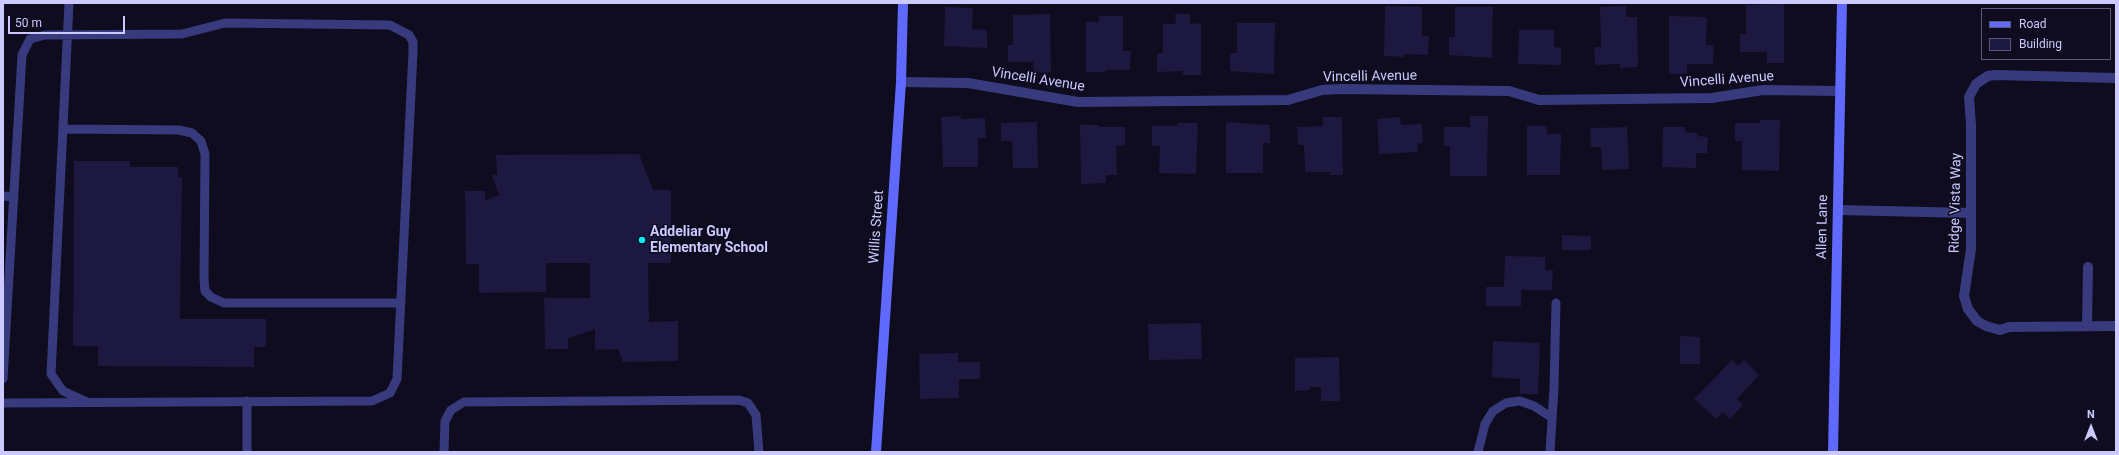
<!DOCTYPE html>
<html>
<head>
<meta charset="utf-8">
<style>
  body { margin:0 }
  #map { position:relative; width:2119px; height:455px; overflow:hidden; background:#0e0c1e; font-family:Roboto,sans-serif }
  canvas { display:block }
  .frame { position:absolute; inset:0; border:4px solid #cbc9ff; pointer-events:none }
  .legend { position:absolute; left:1981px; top:8px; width:130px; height:52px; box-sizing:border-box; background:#0e0c1e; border:1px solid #5a5878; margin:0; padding:5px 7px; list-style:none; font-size:12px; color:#cbc9ff }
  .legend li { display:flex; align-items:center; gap:8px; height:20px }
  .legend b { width:20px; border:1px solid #5a5878 }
  .north { position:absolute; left:2071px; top:407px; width:40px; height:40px; -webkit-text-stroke:3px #0e0c1e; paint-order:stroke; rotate:0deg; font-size:11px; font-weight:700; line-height:16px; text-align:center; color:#cbc9ff }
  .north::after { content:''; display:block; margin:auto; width:14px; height:18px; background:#cbc9ff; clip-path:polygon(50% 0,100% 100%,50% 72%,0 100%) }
  .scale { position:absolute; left:8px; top:16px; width:117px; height:18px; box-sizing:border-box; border:2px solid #cbc9ff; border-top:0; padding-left:5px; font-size:12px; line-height:14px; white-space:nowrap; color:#cbc9ff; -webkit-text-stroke:3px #0e0c1e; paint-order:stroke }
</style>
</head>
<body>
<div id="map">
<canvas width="2119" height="455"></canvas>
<div class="frame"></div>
<ul class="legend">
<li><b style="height:5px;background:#6069fe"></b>Road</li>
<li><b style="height:11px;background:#1d183f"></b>Building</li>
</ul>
<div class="north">N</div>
<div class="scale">50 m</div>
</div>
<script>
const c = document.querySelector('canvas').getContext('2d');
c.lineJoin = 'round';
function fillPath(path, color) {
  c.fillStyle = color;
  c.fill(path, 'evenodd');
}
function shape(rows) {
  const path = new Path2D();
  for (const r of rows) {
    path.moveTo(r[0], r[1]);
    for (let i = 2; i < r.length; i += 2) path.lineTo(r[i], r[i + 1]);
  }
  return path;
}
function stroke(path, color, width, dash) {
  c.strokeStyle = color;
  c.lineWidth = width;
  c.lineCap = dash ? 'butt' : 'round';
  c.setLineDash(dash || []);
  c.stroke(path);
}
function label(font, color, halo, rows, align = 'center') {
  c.font = font + ' Roboto,sans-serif';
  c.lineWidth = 3;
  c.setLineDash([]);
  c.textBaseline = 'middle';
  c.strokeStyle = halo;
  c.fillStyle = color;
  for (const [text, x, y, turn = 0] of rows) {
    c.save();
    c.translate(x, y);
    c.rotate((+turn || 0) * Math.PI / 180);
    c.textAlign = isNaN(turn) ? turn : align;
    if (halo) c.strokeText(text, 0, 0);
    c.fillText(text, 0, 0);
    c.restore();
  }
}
fillPath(shape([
  [1784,4,1784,63,1767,63,1767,52,1740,52,1740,34,1746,34,1746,5],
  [1385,6,1422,7,1422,36,1429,36,1428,55,1404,54,1404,57,1384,56],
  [1626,6,1626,17,1637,17,1638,67,1620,68,1620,64,1595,65,1594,47,1601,47,1600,7],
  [945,7,973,8,972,29,987,30,987,48,944,46],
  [1455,7,1493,7,1492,58,1449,55,1449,37,1455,37],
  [1050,14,1051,72,1034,73,1033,62,1008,62,1008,45,1013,45,1013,15],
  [1175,14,1190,14,1190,24,1201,23,1201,75,1183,75,1183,71,1157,72,1157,54,1163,53,1163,24,1176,24],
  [1099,16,1123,16,1123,51,1131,51,1130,70,1105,70,1105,72,1086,72,1086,22,1099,22],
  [1669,16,1707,17,1706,45,1714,45,1713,64,1687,64,1687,74,1669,74],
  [1237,23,1275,23,1274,74,1230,71,1230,53,1237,53],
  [1519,30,1554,30,1554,47,1561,48,1561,65,1518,64],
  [961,116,961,119,985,118,986,138,978,138,978,167,943,167,941,117],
  [1470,116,1488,116,1487,176,1450,176,1450,146,1444,146,1444,127,1470,127],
  [1323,117,1342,117,1343,175,1330,175,1330,172,1305,172,1304,145,1298,145,1297,127,1323,126],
  [1400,117,1401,125,1422,124,1423,143,1417,144,1418,152,1379,154,1377,119],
  [1760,120,1780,120,1779,171,1742,170,1742,141,1735,141,1735,123,1760,123],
  [1037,122,1038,168,1013,168,1012,141,1001,141,1001,123],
  [1226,122,1270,125,1270,143,1263,143,1263,173,1226,173],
  [1178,123,1198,123,1196,174,1159,173,1160,146,1152,146,1152,126,1178,126],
  [1080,125,1099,125,1099,127,1125,127,1125,145,1116,146,1117,175,1106,175,1106,183,1081,184],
  [1527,126,1547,126,1547,134,1561,134,1560,175,1527,175],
  [1627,127,1629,169,1602,170,1601,147,1591,147,1590,128],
  [1663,127,1685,127,1685,132,1698,133,1698,136,1708,137,1707,153,1696,153,1696,168,1662,167],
  [639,154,653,190,671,190,671,263,648,263,649,322,678,321,678,361,623,362,618,349,595,350,595,329,568,339,568,349,545,349,544,298,590,298,590,263,546,263,546,292,479,293,479,264,466,264,465,191,485,191,485,201,499,195,492,175,497,175,496,155],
  [74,161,130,161,130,167,178,167,178,177,182,177,180,319,266,319,266,347,254,347,254,367,98,366,98,346,73,346],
  [1562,235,1591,236,1591,250,1562,250],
  [1505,256,1545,257,1545,270,1553,270,1552,290,1521,290,1521,306,1486,306,1486,287,1504,287],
  [1201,323,1202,359,1149,360,1148,324],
  [1680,336,1700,337,1700,364,1680,364],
  [1493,341,1540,343,1538,394,1520,394,1520,379,1492,377],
  [958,353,958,362,980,362,980,379,959,379,959,398,920,399,919,354],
  [1339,357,1340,401,1321,401,1321,387,1310,387,1310,390,1295,391,1295,358],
  [1732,360,1738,366,1744,360,1759,375,1737,399,1743,405,1730,419,1723,412,1716,419,1694,399]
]), '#1d183f');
stroke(shape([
  [69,3,51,374,63,391,85,401],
  [64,129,179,130,192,133,201,141,205,154,204,279,205,291,211,297,224,303,401,303],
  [3,196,14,197],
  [3,379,22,55,30,39,45,35,182,34,225,23,390,25,409,35,413,42,413,52,397,379,390,393,372,401,3,403],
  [247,452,247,401],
  [444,452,445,421,451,410,464,402,739,400,748,403,756,415,759,452],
  [1478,452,1485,424,1493,411,1506,403,1520,401,1534,406,1551,417],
  [1550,452,1554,388,1556,303]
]), '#373a7d', 9);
stroke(shape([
  [2116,78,1996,75,1988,76,1976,84,1969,97,1971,125,1971,249,1964,296,1968,309,1977,321,1986,326,2000,330,2009,327,2116,326],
  [901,82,968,83,1078,102,1288,100,1322,90,1340,89,1509,91,1539,100,1712,98,1763,90,1840,91],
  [1838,210,1971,213],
  [2087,326,2088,267]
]), '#373a7d', 10);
stroke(shape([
  [876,452,901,82,903,3],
  [1833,452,1842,3]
]), '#6069fe', 10);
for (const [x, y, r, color] of [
  [642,240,4,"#01edf2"]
]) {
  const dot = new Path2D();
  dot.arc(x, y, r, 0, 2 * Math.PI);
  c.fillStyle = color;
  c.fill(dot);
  stroke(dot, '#0e0c1e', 1.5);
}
label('14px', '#cbc9ff', '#0e0c1e', [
  ["Vincelli Avenue",1370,77,-1],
  ["Vincelli Avenue",1038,80,9],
  ["Vincelli Avenue",1727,80,-4],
  ["Ridge Vista Way",1956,203,-89],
  ["Willis Street",877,227,-86],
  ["Allen Lane",1823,227,-89]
]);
label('bold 14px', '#cbc9ff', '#0e0c1e', [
  ["Addeliar Guy",650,232],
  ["Elementary School",650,248]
], 'left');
</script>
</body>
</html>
